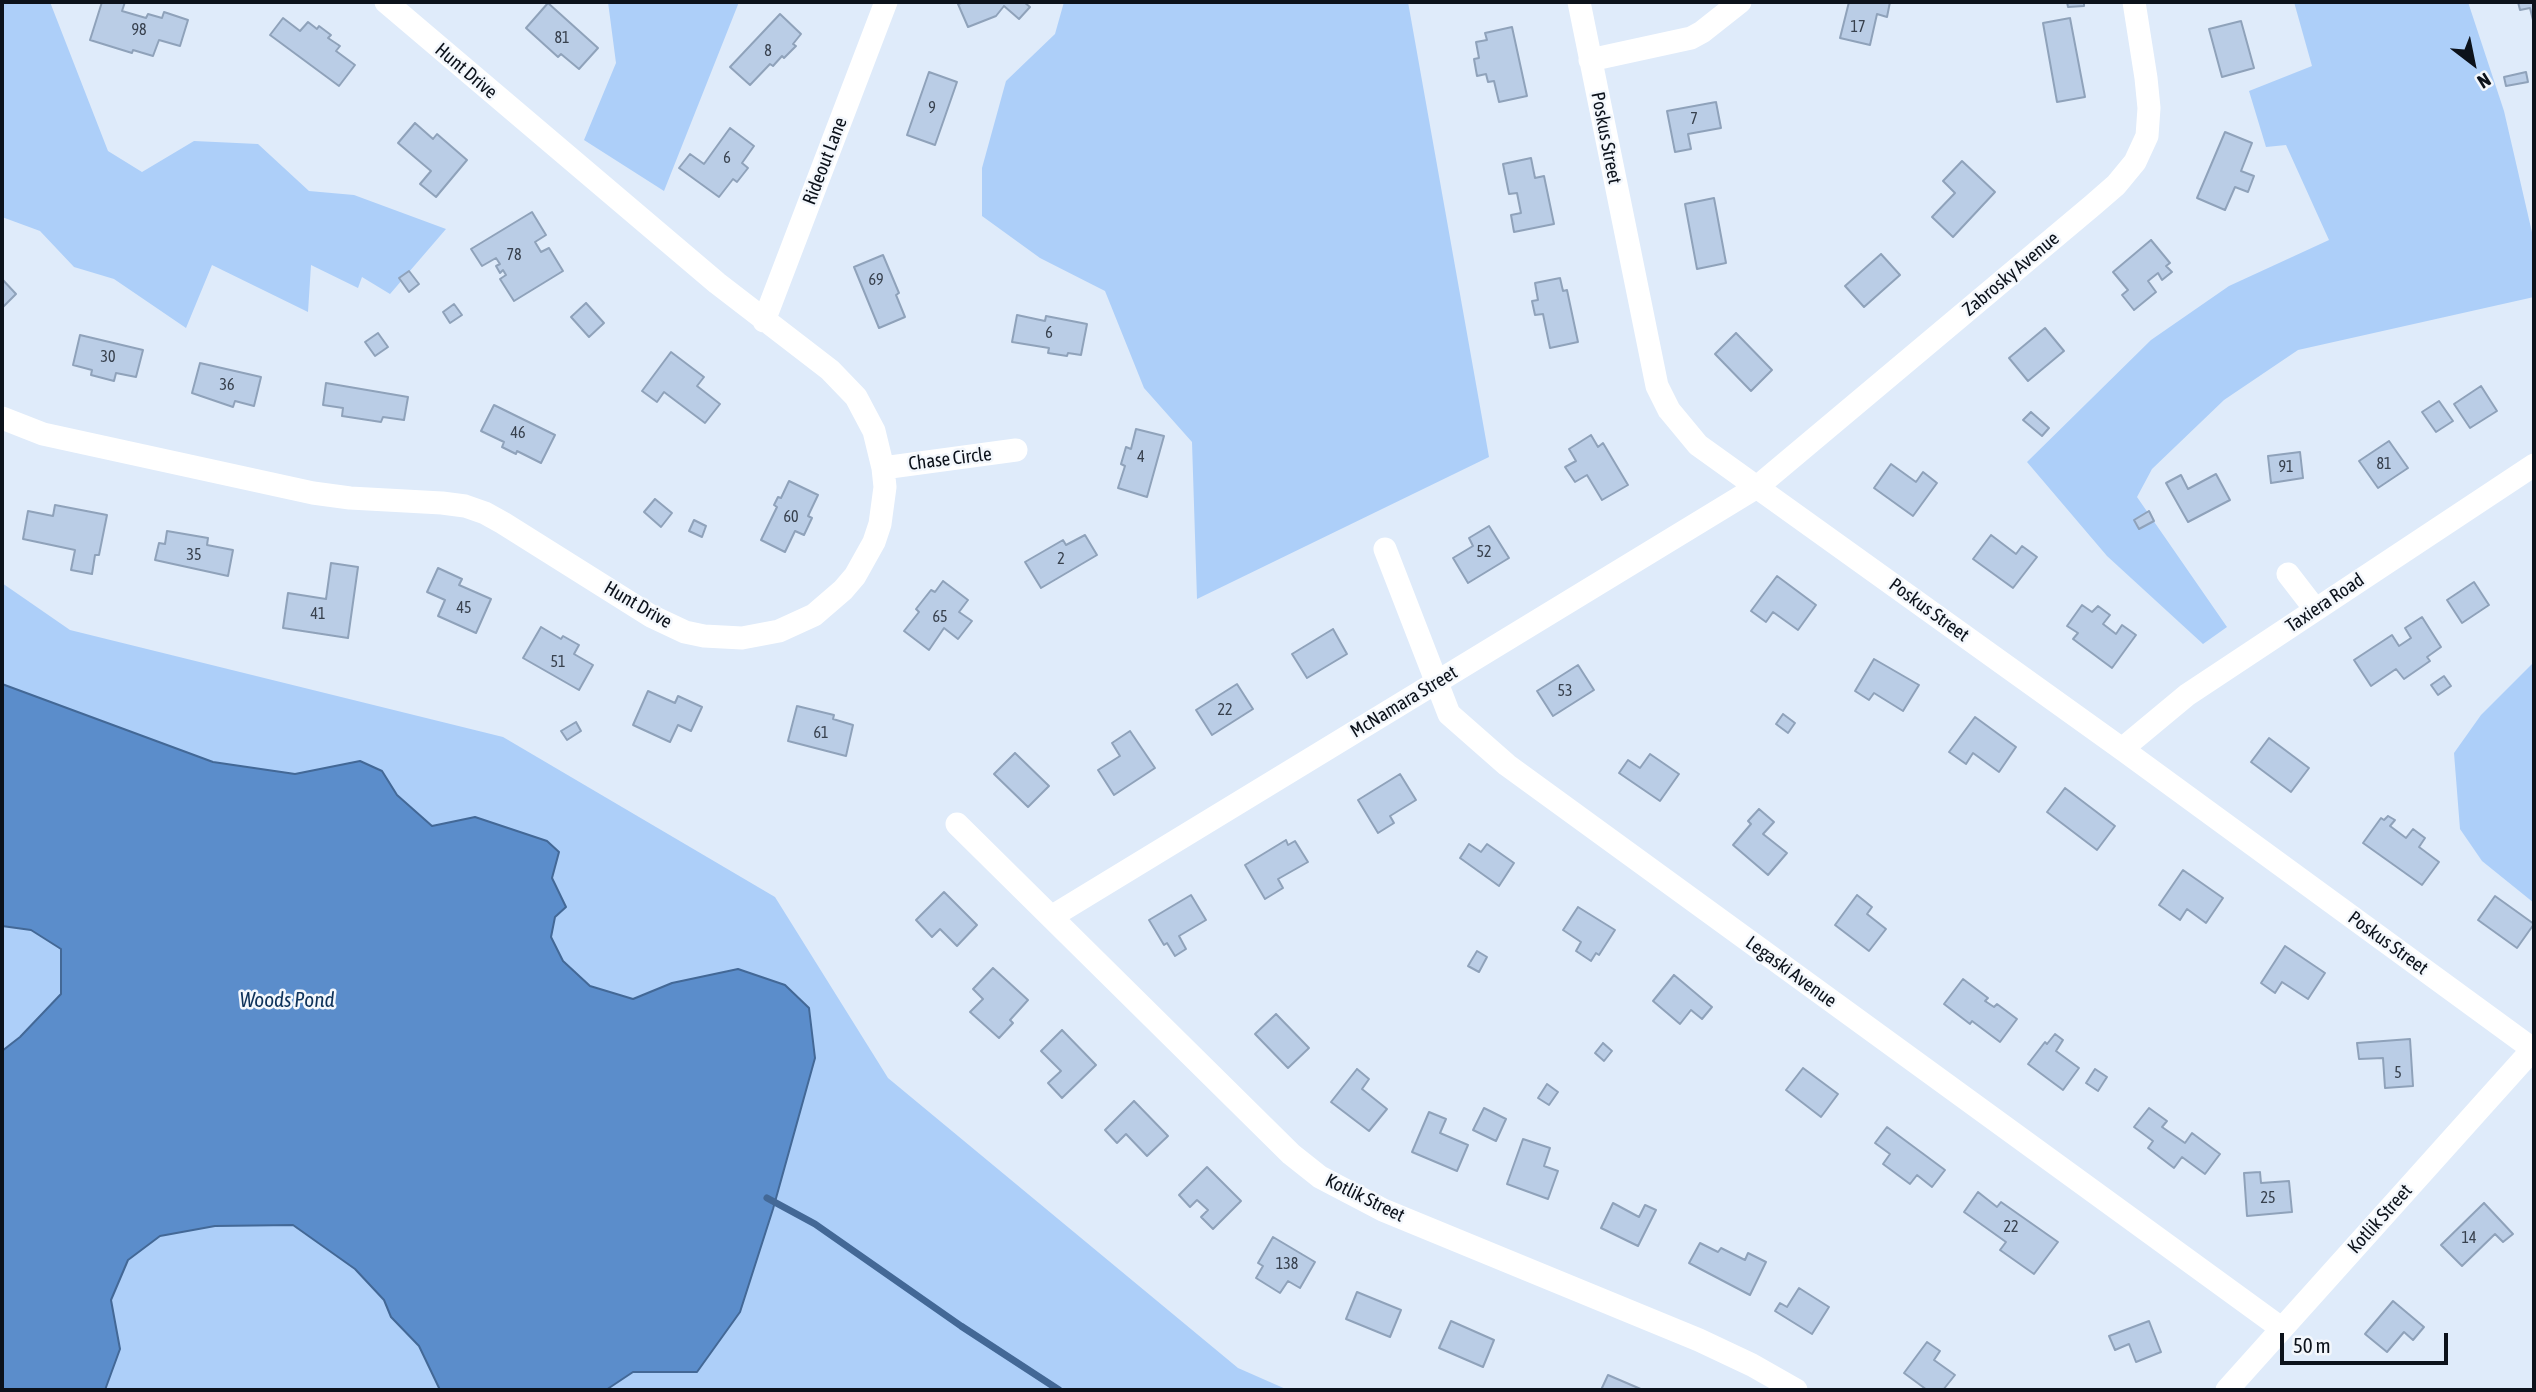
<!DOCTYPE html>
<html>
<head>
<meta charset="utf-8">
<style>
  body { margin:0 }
  #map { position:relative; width:2536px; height:1392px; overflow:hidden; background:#dfebfa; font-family:"Asap Condensed",sans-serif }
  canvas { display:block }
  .frame { position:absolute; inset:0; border:4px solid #0c121b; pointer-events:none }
  .north { position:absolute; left:2438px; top:28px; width:70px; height:70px; -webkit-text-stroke:5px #f3f7fc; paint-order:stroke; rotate:148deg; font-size:19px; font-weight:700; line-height:28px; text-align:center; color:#0c121b }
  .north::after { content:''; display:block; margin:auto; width:24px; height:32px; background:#0c121b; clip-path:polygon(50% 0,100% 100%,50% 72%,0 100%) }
  .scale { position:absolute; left:2280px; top:1333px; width:168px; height:32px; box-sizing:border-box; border:4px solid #0c121b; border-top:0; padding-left:9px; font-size:21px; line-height:24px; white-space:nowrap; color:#0c121b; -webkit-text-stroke:5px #f3f7fc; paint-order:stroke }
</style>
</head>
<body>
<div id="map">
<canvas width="2536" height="1392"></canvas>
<div class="frame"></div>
<div class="north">N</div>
<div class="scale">50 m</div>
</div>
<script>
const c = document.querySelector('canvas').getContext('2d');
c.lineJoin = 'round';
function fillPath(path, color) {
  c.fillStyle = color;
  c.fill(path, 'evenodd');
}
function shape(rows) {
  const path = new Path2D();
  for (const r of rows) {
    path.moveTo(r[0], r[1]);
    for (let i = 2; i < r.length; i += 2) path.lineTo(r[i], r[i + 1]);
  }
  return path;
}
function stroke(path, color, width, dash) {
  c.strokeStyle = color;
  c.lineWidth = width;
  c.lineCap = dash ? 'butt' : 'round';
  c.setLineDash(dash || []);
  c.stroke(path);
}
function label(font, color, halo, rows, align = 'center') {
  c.font = font + ' "Asap Condensed",sans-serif';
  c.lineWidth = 5;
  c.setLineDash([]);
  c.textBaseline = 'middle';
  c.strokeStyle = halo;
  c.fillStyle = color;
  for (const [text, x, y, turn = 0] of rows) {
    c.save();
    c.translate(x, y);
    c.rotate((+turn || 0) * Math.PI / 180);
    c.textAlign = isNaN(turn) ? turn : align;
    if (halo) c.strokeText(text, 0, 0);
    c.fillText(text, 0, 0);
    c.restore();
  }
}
fillPath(shape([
  [2,2,50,2,108,151,142,172,194,141,258,144,309,191,354,195,446,229,390,294,362,277,358,288,311,265,308,312,212,265,186,328,114,279,74,267,40,231,2,217],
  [608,2,739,2,664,191,584,140,616,63],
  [1064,2,1408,2,1489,457,1197,599,1192,442,1144,388,1105,291,1040,258,982,216,982,168,1006,81,1055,34],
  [2294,2,2468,2,2504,111,2534,241,2534,297,2298,350,2224,400,2152,469,2137,497,2227,627,2203,644,2107,556,2027,462,2151,340,2229,286,2329,240,2286,145,2266,147,2249,91,2312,66],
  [2,583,70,630,503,737,775,897,888,1078,1238,1368,1288,1390,2,1390,2,895,805,1091,672,983,633,999,589,986,563,961,551,937,555,917,566,906,552,878,559,852,475,817,432,827,397,795,382,771,360,761,295,774,213,762,2,684],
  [2534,662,2534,903,2482,861,2460,829,2454,753,2481,715]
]), '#adcff9');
const water = shape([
  [2,684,213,762,295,774,360,761,382,771,397,795,432,826,475,817,547,841,559,852,552,878,566,907,555,917,551,937,563,961,590,986,633,999,672,983,738,969,785,985,809,1008,815,1058,773,1209,740,1312,697,1372,633,1372,606,1390,440,1390,419,1346,391,1317,384,1300,355,1269,293,1225,215,1226,160,1236,128,1260,111,1300,120,1349,105,1390,2,1390,2,1051,20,1037,61,994,61,949,31,930,2,926,2,684]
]);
fillPath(water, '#5b8dcb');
stroke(water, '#436896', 2);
stroke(shape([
  [767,1198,815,1224,961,1326,1059,1390]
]), '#436896', 7);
const building = shape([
  [102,2,125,2,122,11,146,18,148,14,162,18,164,12,188,20,180,46,159,40,153,56,133,50,132,53,90,40,102,2],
  [965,2,1024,2,1030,7,1019,19,1004,6,996,16,968,27,958,4,965,2],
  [1849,2,1890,2,1887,17,1877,14,1870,45,1840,38,1849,2],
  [2067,2,2084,2,2084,6,2068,7,2067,2],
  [2518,2,2534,2,2534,24,2530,8,2520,10,2518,2],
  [548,3,598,48,579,69,561,54,558,57,526,28,548,3],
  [780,14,801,34,793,44,796,46,784,58,782,56,773,66,770,64,750,85,730,67,780,14],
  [283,18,300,31,308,22,317,29,319,26,331,35,328,38,340,46,336,51,355,65,339,86,270,35,283,18],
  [2070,18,2085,97,2057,102,2043,23,2070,18],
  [2241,21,2254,68,2222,77,2209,29,2241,21],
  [1512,27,1527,96,1499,102,1494,81,1488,82,1486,74,1477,76,1474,59,1479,58,1476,42,1487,40,1485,33,1512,27],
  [929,72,957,82,935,145,907,135,929,72],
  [2526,72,2528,82,2506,86,2504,77,2526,72],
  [1716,102,1721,128,1688,134,1691,149,1675,152,1667,111,1716,102],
  [415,123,433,139,437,134,467,160,436,197,420,184,431,171,398,143,415,123],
  [730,128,754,146,742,163,748,168,737,182,733,179,719,197,679,168,690,154,704,164,730,128],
  [2225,132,2252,143,2241,171,2254,176,2248,192,2235,187,2225,210,2197,198,2225,132],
  [1531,158,1535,178,1544,176,1554,224,1514,232,1511,215,1521,213,1517,193,1509,194,1503,164,1531,158],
  [1962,161,1995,192,1953,237,1932,217,1955,193,1943,181,1962,161],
  [1714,198,1726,263,1697,269,1685,204,1714,198],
  [532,212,546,235,535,242,541,252,549,248,563,271,514,301,500,279,506,275,503,270,500,273,496,266,500,264,496,258,482,266,471,249,532,212],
  [2151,240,2170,263,2166,266,2172,272,2162,280,2158,273,2148,281,2156,292,2134,310,2122,295,2128,290,2113,272,2151,240],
  [1881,254,1900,275,1864,307,1845,286,1881,254],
  [883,255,899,293,896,295,905,317,879,328,854,267,883,255],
  [409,271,419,284,409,292,399,278,409,271],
  [1560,278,1563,291,1567,290,1578,342,1550,348,1543,314,1535,315,1532,301,1538,300,1535,283,1560,278],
  [2,279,16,294,2,308,2,279],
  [586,303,604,323,589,337,571,317,586,303],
  [454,304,462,315,450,323,443,312,454,304],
  [1017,315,1045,321,1046,316,1087,324,1081,355,1068,353,1067,356,1048,353,1049,348,1012,342,1017,315],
  [2045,328,2064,351,2028,381,2009,358,2045,328],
  [378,333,388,347,375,356,365,342,378,333],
  [1736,333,1772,370,1751,391,1715,354,1736,333],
  [80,335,143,350,136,377,116,373,114,381,91,375,92,370,73,365,80,335],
  [671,352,704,377,697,386,720,404,705,423,664,392,657,402,642,391,671,352],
  [200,363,261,377,254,406,235,401,233,407,192,393,200,363],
  [326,383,408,397,404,420,383,417,381,422,342,416,343,408,323,405,326,383],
  [2481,386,2497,411,2470,428,2454,404,2481,386],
  [2439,401,2453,421,2436,432,2422,412,2439,401],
  [494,405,555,435,541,463,517,451,516,454,502,447,504,442,481,431,494,405],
  [2031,412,2049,428,2042,436,2023,420,2031,412],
  [1136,429,1164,436,1147,497,1118,488,1125,466,1121,464,1126,447,1131,449,1136,429],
  [1591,435,1598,447,1603,443,1628,485,1602,500,1587,475,1575,482,1565,467,1576,461,1569,449,1591,435],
  [2389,441,2408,468,2378,488,2359,461,2389,441],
  [2300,452,2303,478,2271,483,2268,456,2300,452],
  [1891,464,1916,482,1923,472,1937,483,1913,516,1874,488,1891,464],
  [2216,474,2230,500,2188,522,2166,483,2181,475,2188,489,2216,474],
  [789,481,818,495,808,516,812,518,804,535,795,531,785,552,761,540,777,507,774,505,778,497,781,498,789,481],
  [655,499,672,513,661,527,644,512,655,499],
  [55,505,107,515,99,555,95,555,92,574,71,570,75,550,23,539,28,511,53,516,55,505],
  [2149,511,2154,521,2139,529,2134,520,2149,511],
  [694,520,706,526,702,537,689,531,694,520],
  [1489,526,1509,558,1468,583,1453,558,1473,546,1469,538,1489,526],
  [167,531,208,538,207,545,233,550,228,576,155,560,159,543,165,544,167,531],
  [1085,535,1097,555,1041,588,1025,562,1063,540,1066,545,1085,535],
  [1991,535,2016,554,2022,546,2037,557,2013,588,1973,559,1991,535],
  [331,563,358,567,348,638,283,628,288,593,326,599,331,563],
  [438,568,462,579,459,585,491,599,476,633,438,616,445,600,427,592,438,568],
  [1777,576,1816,605,1798,630,1773,612,1766,622,1751,611,1777,576],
  [943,581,968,600,959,612,972,621,958,639,944,628,929,650,904,631,919,612,916,609,931,590,935,592,943,581],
  [2474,582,2489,605,2462,623,2447,600,2474,582],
  [2082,605,2092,612,2098,606,2110,615,2103,624,2116,634,2122,625,2136,635,2112,668,2073,639,2078,633,2067,626,2082,605],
  [2422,617,2441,647,2427,657,2430,661,2404,679,2396,669,2371,686,2354,660,2392,635,2399,646,2411,638,2405,628,2422,617],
  [541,627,561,639,563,636,579,645,574,654,593,665,579,690,523,658,541,627],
  [1333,629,1347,654,1307,678,1292,654,1333,629],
  [1874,659,1919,685,1903,711,1874,693,1869,700,1855,691,1874,659],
  [1578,665,1594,690,1553,716,1537,691,1578,665],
  [2444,676,2451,686,2438,695,2431,685,2444,676],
  [1237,684,1253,709,1212,735,1196,710,1237,684],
  [648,691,675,703,678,696,702,707,691,731,678,725,670,742,633,725,648,691],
  [797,706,834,715,833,719,853,725,846,756,788,741,797,706],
  [1783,714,1795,723,1788,733,1776,724,1783,714],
  [1975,717,2016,747,1999,772,1973,753,1966,764,1949,752,1975,717],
  [576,722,581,731,567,740,561,731,576,722],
  [1130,731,1155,768,1114,795,1098,770,1120,756,1112,743,1130,731],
  [2269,738,2309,768,2291,792,2251,762,2269,738],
  [1015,753,1049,786,1028,807,994,774,1015,753],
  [1650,754,1679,774,1660,801,1619,773,1628,760,1640,768,1650,754],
  [1400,774,1416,800,1390,816,1394,823,1378,833,1358,800,1400,774],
  [2065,788,2115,826,2097,850,2047,812,2065,788],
  [1759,809,1774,822,1763,834,1787,853,1768,875,1733,845,1751,824,1748,821,1759,809],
  [2388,816,2395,820,2390,826,2406,838,2413,829,2425,838,2419,847,2439,862,2422,885,2363,843,2381,818,2384,820,2388,816],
  [1286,840,1288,845,1295,841,1308,862,1278,879,1283,888,1265,899,1245,865,1286,840],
  [1469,844,1481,852,1487,844,1514,863,1499,886,1460,858,1469,844],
  [2183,870,2223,898,2206,923,2187,909,2180,920,2159,905,2183,870],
  [944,892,977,925,957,946,940,929,932,937,916,920,944,892],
  [1191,895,1206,920,1179,936,1186,949,1175,956,1167,943,1164,945,1149,920,1191,895],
  [1857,895,1872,907,1867,914,1886,929,1869,951,1835,925,1857,895],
  [2495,896,2534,924,2517,948,2478,920,2495,896],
  [1578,907,1615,930,1599,955,1596,953,1591,961,1576,951,1581,942,1563,930,1578,907],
  [2285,946,2325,973,2308,999,2282,982,2275,993,2261,983,2285,946],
  [1477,951,1487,957,1479,972,1468,966,1477,951],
  [993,968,1028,1000,1010,1020,1013,1023,999,1038,970,1012,983,999,973,989,993,968],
  [1674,975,1712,1007,1702,1019,1691,1010,1680,1024,1653,1001,1674,975],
  [1963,979,1988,998,1985,1001,1994,1007,1997,1004,2017,1019,2000,1042,1972,1021,1970,1024,1944,1004,1963,979],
  [1276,1014,1309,1048,1288,1068,1255,1034,1276,1014],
  [1062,1030,1096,1065,1062,1098,1048,1083,1061,1071,1041,1051,1062,1030],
  [2055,1034,2063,1040,2056,1051,2079,1068,2063,1090,2028,1064,2045,1042,2047,1044,2055,1034],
  [2410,1039,2413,1086,2385,1088,2383,1058,2359,1059,2357,1043,2410,1039],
  [1603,1043,1612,1051,1604,1061,1595,1053,1603,1043],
  [1803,1068,1838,1094,1821,1117,1786,1090,1803,1068],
  [1357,1069,1369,1079,1362,1089,1387,1109,1369,1131,1331,1102,1357,1069],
  [2095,1069,2107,1077,2098,1091,2086,1083,2095,1069],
  [1547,1084,1558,1092,1549,1105,1538,1098,1547,1084],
  [1134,1101,1168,1136,1147,1156,1126,1134,1117,1143,1105,1130,1134,1101],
  [1484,1108,1506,1119,1496,1141,1473,1130,1484,1108],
  [2149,1108,2167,1121,2162,1127,2185,1143,2192,1133,2220,1154,2205,1174,2182,1157,2174,1168,2148,1148,2153,1141,2134,1127,2149,1108],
  [1429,1112,1446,1119,1440,1133,1468,1145,1457,1171,1412,1152,1429,1112],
  [1887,1127,1945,1170,1932,1187,1917,1175,1910,1184,1883,1164,1890,1154,1875,1143,1887,1127],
  [1523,1139,1550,1148,1544,1166,1558,1171,1548,1199,1507,1184,1523,1139],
  [1207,1167,1241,1201,1213,1229,1201,1217,1208,1210,1197,1200,1190,1207,1179,1195,1207,1167],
  [2260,1172,2261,1183,2289,1181,2292,1212,2247,1216,2244,1173,2260,1172],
  [1978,1192,1997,1207,2001,1202,2058,1242,2034,1274,2000,1250,2006,1242,1964,1212,1978,1192],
  [1613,1203,1639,1217,1645,1205,1656,1210,1638,1246,1601,1228,1613,1203],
  [2484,1203,2513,1234,2503,1242,2495,1234,2462,1266,2441,1245,2484,1203],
  [1273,1237,1315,1262,1300,1288,1288,1281,1280,1293,1256,1278,1263,1266,1258,1263,1273,1237],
  [1700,1243,1718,1252,1721,1248,1745,1260,1748,1253,1766,1262,1750,1295,1689,1263,1700,1243],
  [1799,1288,1829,1307,1812,1334,1775,1311,1780,1303,1787,1307,1799,1288],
  [1357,1292,1401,1310,1390,1337,1346,1319,1357,1292],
  [2393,1301,2424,1327,2413,1340,2404,1332,2387,1352,2365,1334,2393,1301],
  [1451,1321,1494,1340,1483,1367,1439,1348,1451,1321],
  [2149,1321,2161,1352,2136,1362,2129,1344,2115,1350,2109,1336,2149,1321],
  [1927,1342,1940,1351,1934,1360,1955,1375,1943,1390,1927,1390,1904,1373,1927,1342],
  [1608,1375,1643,1390,1601,1390,1608,1375]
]);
fillPath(building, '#bacde6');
stroke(building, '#8fa2ba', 2);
stroke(shape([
  [1579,2,1657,386,1669,410,1698,445,2122,749,2534,1050],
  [1590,60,1691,38,1702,32,1740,2],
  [764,321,886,2],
  [2,418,43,434,313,493,350,498,442,503,465,506,485,513,503,523,651,616,685,632,704,636,742,638,779,631,814,615,843,590,855,576,874,542,880,524,885,487,883,468,874,431,856,397,830,370,717,283,386,2],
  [883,468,1016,450],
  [1385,549,1449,714,1507,765,2281,1328],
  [2288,574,2315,609],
  [2122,749,2187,695,2534,465],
  [957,824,1291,1154,1320,1177,1383,1210,1699,1340,1752,1365,1796,1390],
  [1051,917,1757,487,2093,205,2116,185,2135,162,2147,136,2149,108,2146,78,2134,2],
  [2227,1390,2533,1049]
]), '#fff', 23);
label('16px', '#38414e', null, [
  ["17",1858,27],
  ["98",139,30],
  ["81",562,38],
  ["8",768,51],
  ["9",932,108],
  ["7",1694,119],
  ["6",727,158],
  ["78",514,255],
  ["69",876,280],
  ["6",1049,333],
  ["30",108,357],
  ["36",227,385],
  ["46",518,433],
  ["4",1141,457],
  ["81",2384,464],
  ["91",2286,467],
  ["60",791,517],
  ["52",1484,552],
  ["35",194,555],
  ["2",1061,559],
  ["45",464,608],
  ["41",318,614],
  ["65",940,617],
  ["51",558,662],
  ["53",1565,691],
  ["22",1225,710],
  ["61",821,733],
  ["5",2398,1073],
  ["25",2268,1198],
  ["22",2011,1227],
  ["14",2469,1238],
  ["138",1287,1264]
]);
label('19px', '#0c121b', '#f3f7fc', [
  ["Hunt Drive",466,71,40],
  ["Poskus Street",1606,138,79],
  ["Rideout Lane",825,161,-69],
  ["Zabrosky Avenue",2011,274,-40],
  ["Chase Circle",950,459,-7],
  ["Taxiera Road",2325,603,-34],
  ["Hunt Drive",638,605,30],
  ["Poskus Street",1929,610,36],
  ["McNamara Street",1404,702,-31],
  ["Poskus Street",2388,943,36],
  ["Legaski Avenue",1791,972,36],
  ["Kotlik Street",1365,1198,26],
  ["Kotlik Street",2380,1219,-48]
]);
label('italic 21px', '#0e325a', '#f3f7fc', [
  ["Woods Pond",287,1000]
]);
</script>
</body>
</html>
